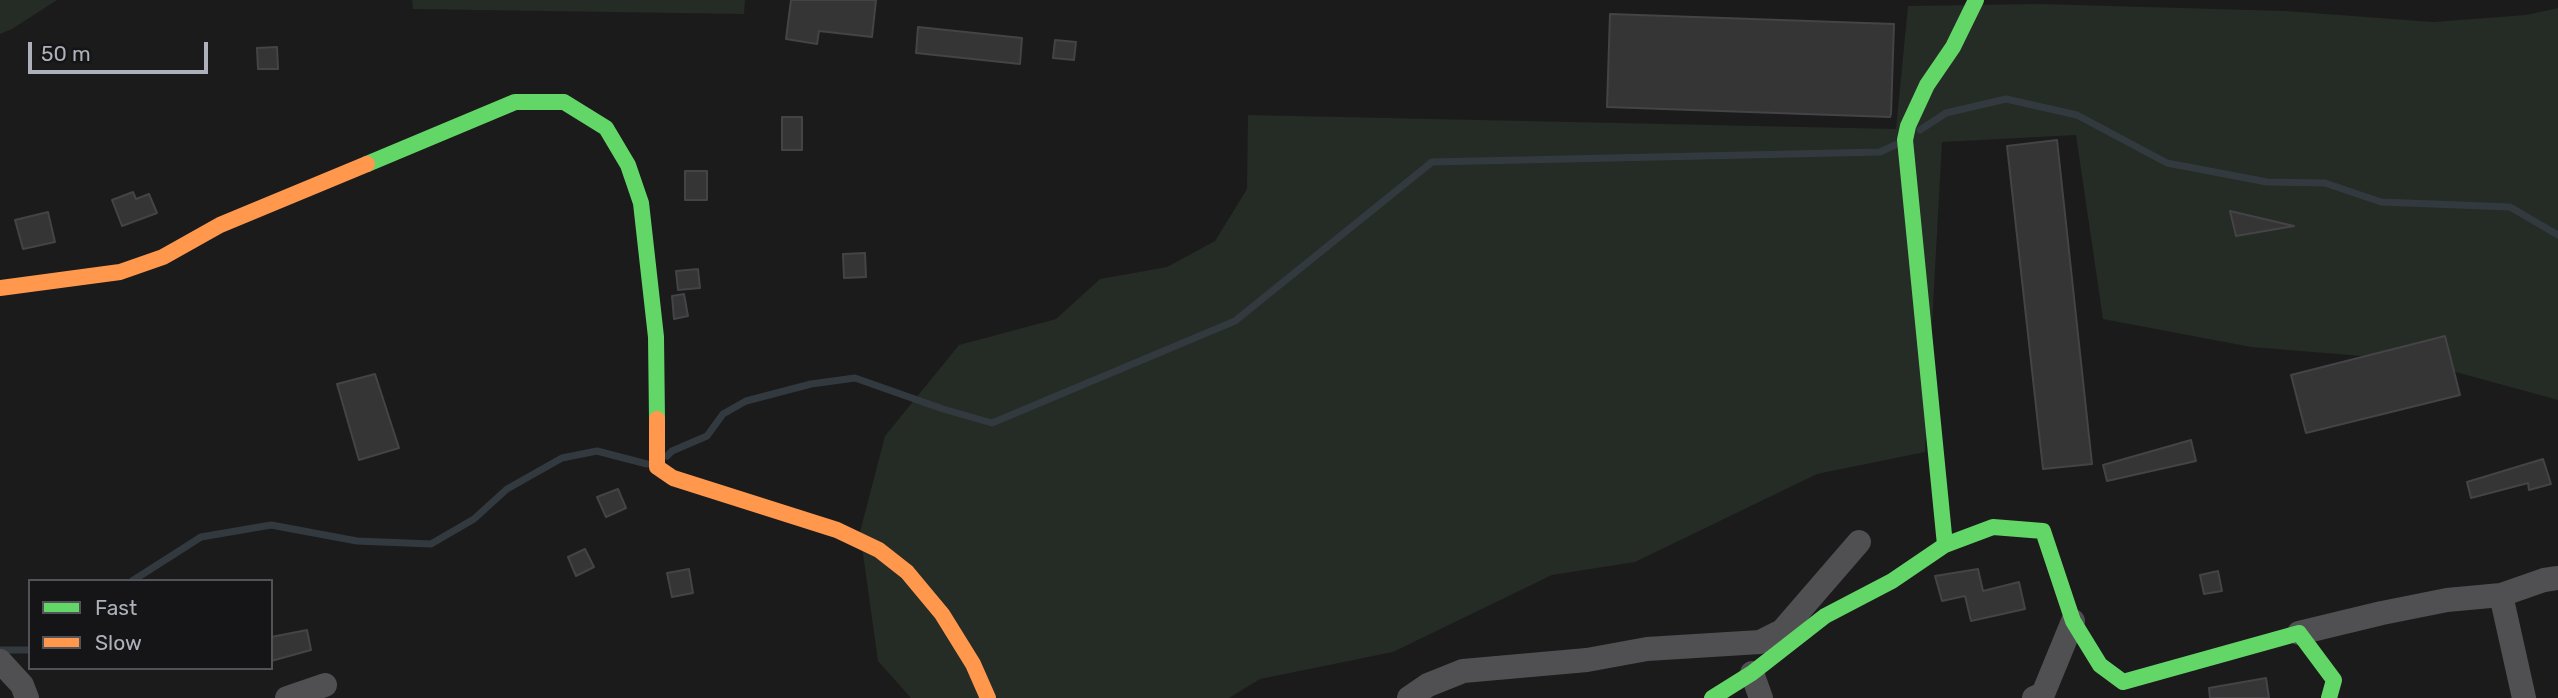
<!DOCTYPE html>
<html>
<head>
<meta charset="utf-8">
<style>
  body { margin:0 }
  #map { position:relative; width:2558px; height:698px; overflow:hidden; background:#1b1b1b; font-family:Rubik,sans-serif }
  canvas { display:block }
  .legend { position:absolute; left:28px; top:579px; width:245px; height:91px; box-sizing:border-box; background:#151517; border:2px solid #525358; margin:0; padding:9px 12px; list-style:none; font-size:21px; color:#aeb1ba }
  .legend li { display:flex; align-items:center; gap:14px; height:35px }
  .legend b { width:35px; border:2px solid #525358 }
  .scale { position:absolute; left:28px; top:42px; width:180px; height:32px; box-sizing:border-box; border:4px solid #aeb1ba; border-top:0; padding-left:9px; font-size:21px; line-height:24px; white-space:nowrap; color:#aeb1ba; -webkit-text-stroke:5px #151517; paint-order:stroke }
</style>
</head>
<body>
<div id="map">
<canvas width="2558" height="698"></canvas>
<ul class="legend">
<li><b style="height:9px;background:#63d668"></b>Fast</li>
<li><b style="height:9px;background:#ff974d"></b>Slow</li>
</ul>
<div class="scale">50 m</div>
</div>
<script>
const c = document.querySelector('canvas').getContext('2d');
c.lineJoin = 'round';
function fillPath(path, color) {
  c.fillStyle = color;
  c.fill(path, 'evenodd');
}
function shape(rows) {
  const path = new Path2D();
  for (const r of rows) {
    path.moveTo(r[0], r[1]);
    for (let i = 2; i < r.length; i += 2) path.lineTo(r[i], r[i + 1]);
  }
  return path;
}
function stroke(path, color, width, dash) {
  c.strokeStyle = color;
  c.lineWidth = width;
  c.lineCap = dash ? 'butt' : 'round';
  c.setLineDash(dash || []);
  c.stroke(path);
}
fillPath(shape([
  [0,0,57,0,12,29,0,34],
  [412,0,745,0,744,14,413,9],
  [2040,4,2286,11,2433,22,2526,15,2558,8,2558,400,2412,360,2251,347,2103,319,2076,135,1942,142,1925,452,1817,474,1635,562,1552,575,1393,652,1260,679,1229,698,911,698,878,661,860,532,885,436,959,345,1056,319,1100,279,1167,267,1215,241,1247,189,1248,115,1896,129,1908,6]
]), '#252b25');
stroke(shape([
  [1920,130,1946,113,2006,99,2077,115,2167,163,2267,182,2325,183,2381,202,2510,207,2558,235],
  [667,456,672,451,707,436,723,414,746,401,811,384,855,378,943,409,992,423,1235,321,1432,162,1880,152,1895,145],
  [132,581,201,537,271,525,357,541,431,544,474,519,507,489,562,458,597,451,647,464],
  [0,650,30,650]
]), '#333a3f', 7);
const building = shape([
  [791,0,876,0,872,37,819,31,817,44,786,39,791,0],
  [1610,14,1894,24,1891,114,1890,117,1607,107,1610,14],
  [918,27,1022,38,1020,64,916,53,918,27],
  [1055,40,1076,42,1074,60,1053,58,1055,40],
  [277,47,278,69,258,69,257,48,277,47],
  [782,117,802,117,802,150,782,150,782,117],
  [2057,140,2092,464,2043,469,2007,146,2057,140],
  [685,171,707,171,707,200,685,200,685,171],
  [133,192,136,199,149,194,157,213,122,226,112,200,133,192],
  [2230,211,2294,226,2236,236,2230,211],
  [48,212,55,242,23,249,15,220,48,212],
  [865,253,866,277,844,278,843,254,865,253],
  [698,269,700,288,678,290,676,271,698,269],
  [684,294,688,316,674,319,672,296,684,294],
  [2445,336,2460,395,2306,433,2291,375,2445,336],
  [375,374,399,448,359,460,337,384,375,374],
  [2191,440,2196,461,2107,481,2103,465,2191,440],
  [2543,459,2551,484,2529,490,2528,483,2471,498,2467,482,2543,459],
  [618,489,626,508,606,517,597,497,618,489],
  [585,549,594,567,576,576,568,557,585,549],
  [689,569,693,593,672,597,667,573,689,569],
  [1978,569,1983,591,2019,582,2025,609,1971,621,1965,596,1942,601,1935,576,1978,569],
  [2218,571,2222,591,2204,594,2200,575,2218,571],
  [307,630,311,650,271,661,271,637,307,630],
  [2266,678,2269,698,2210,698,2209,688,2266,678]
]);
fillPath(building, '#353536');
stroke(building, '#444447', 2);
stroke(shape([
  [2501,595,2524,698],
  [2299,633,2382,613,2447,600,2501,595,2544,580,2558,578],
  [0,661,22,685,27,698],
  [1752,673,1761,698],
  [287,698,325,685],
  [1409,698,1428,685,1463,671,1587,660,1647,649,1760,642,1782,631,1859,542],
  [2034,698,2043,694,2073,621]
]), '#505053', 24);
stroke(shape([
  [367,164,515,102,564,102,606,128,628,165,641,203,656,337,657,419],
  [1945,545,1905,140,1908,126,1927,85,1953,47,1976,0],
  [1712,698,1752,673,1825,616,1892,581,1945,545,1993,527,2043,531,2073,621,2100,665,2123,682,2299,633,2334,680,2329,698]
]), '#63d668', 16);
stroke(shape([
  [0,288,120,272,163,257,220,225,367,164],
  [657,419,657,467,673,478,837,530,879,550,907,572,942,614,973,664,988,698]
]), '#ff974d', 16);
</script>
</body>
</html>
